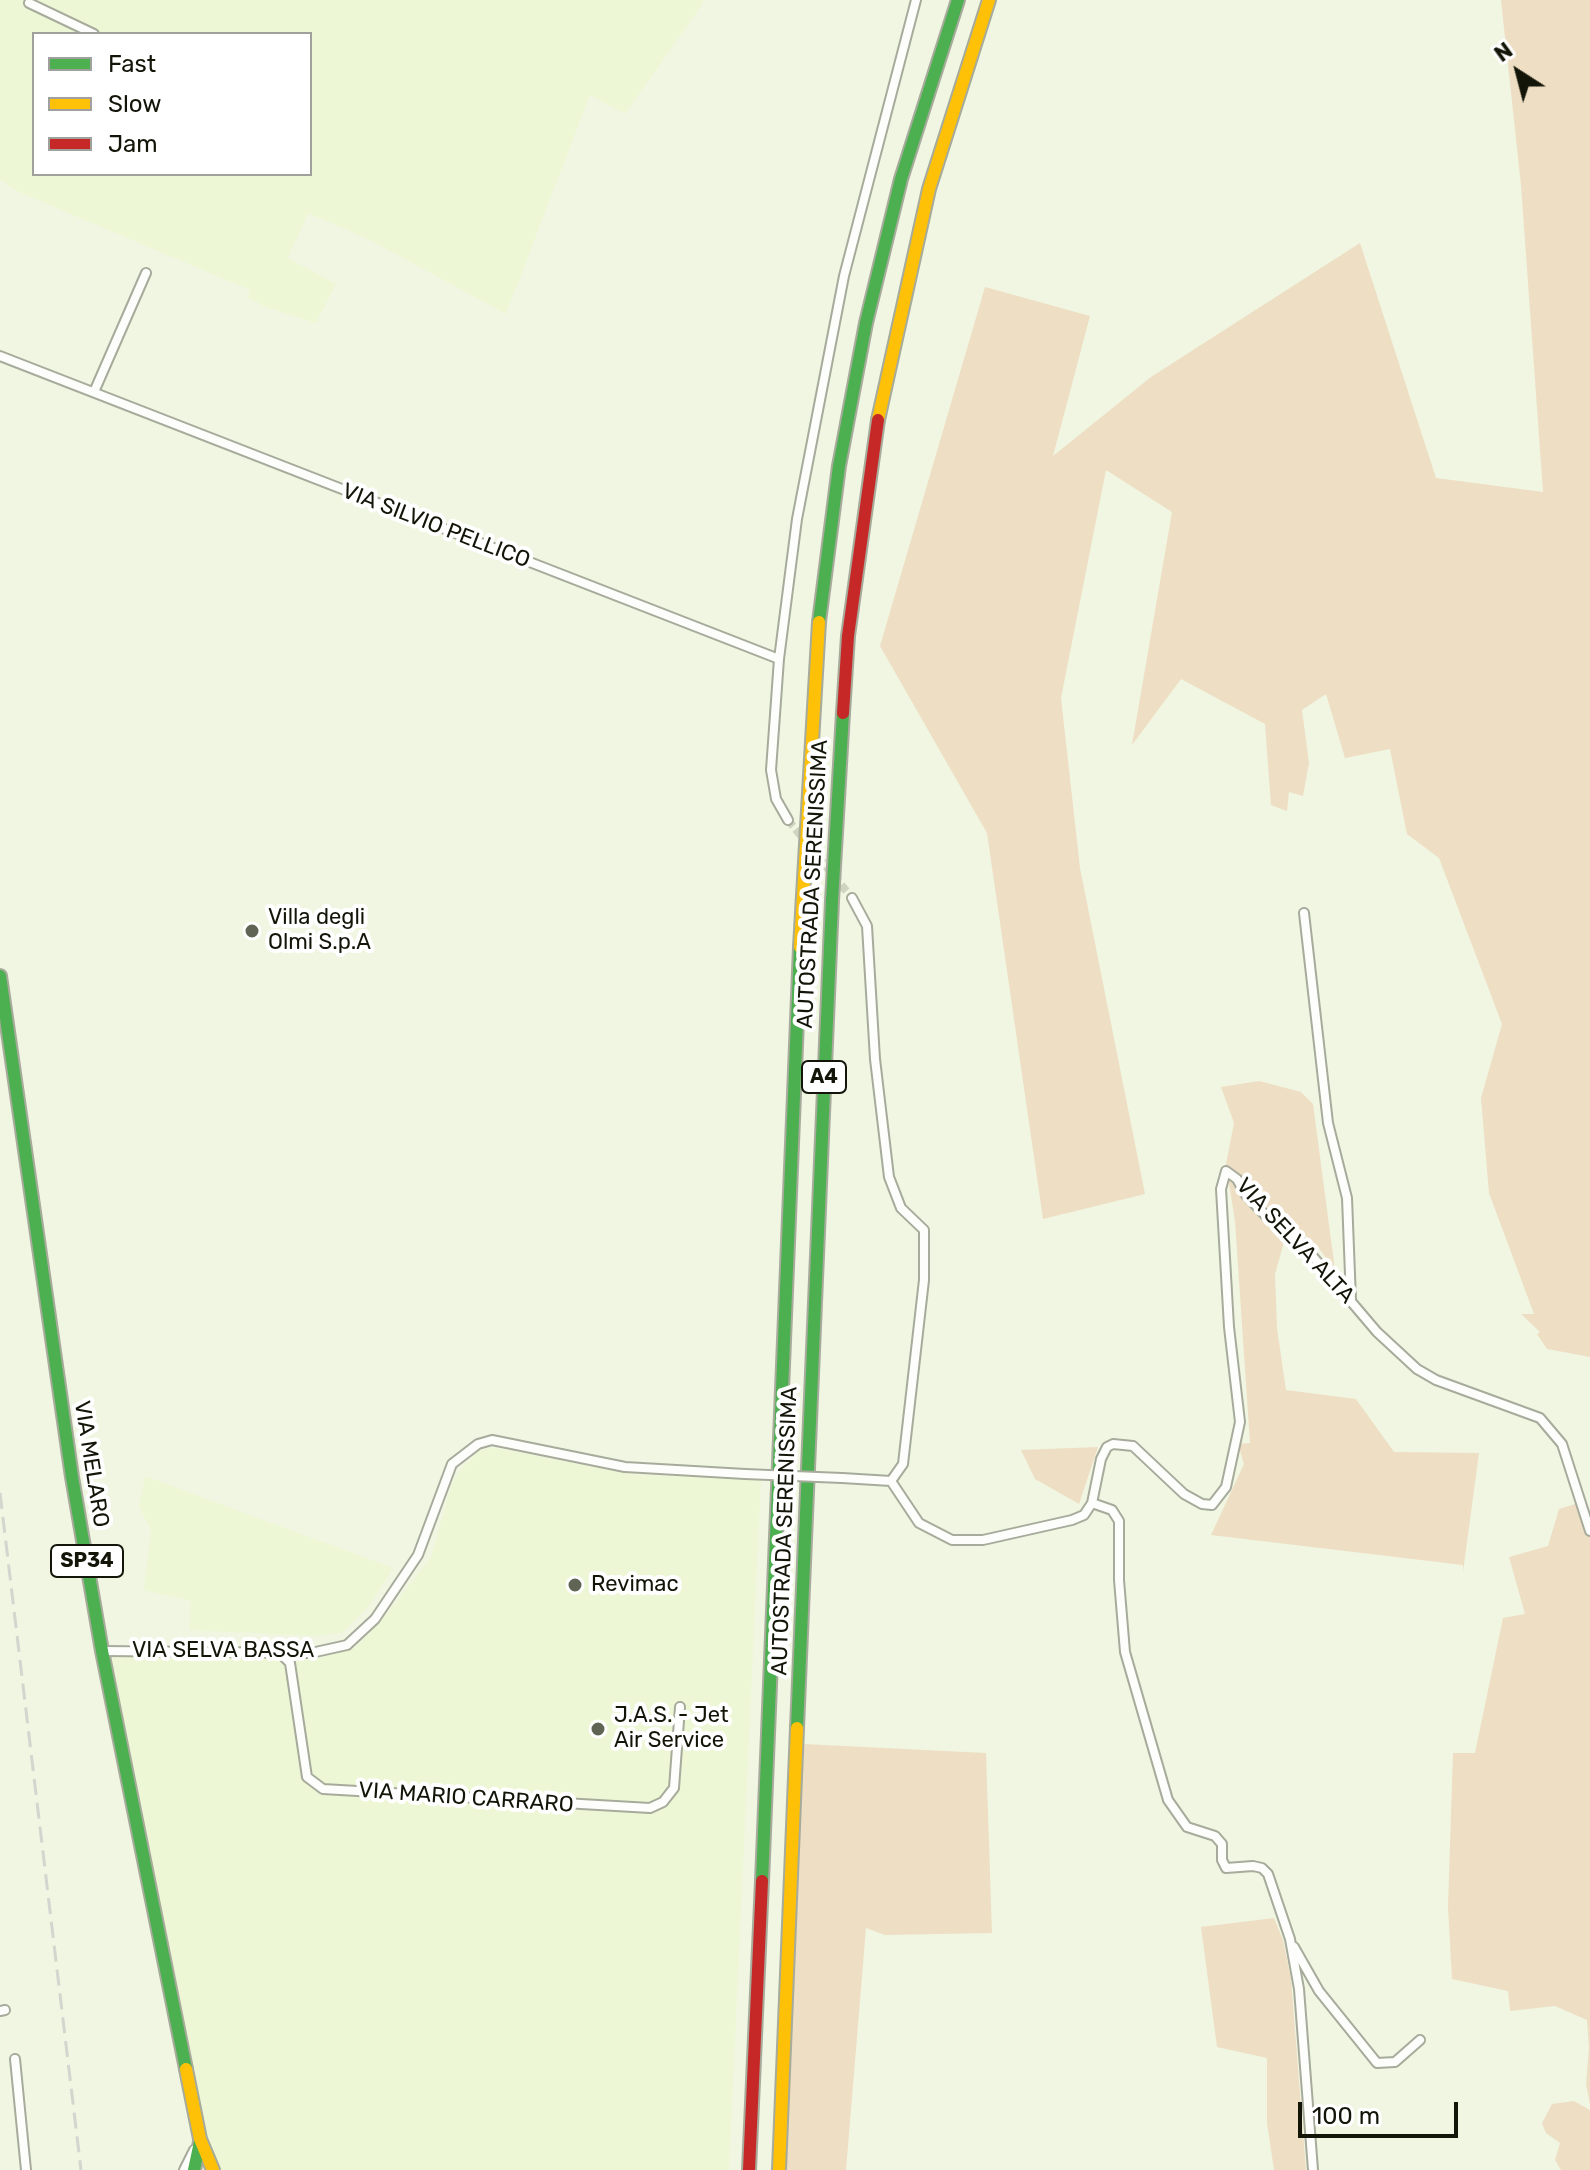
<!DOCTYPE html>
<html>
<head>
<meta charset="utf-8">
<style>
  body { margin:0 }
  #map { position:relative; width:1590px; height:2170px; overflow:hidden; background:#f0f6e2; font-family:Rubik,sans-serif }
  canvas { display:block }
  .legend { position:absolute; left:32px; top:32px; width:280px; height:144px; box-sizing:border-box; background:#fff; border:2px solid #a0a19c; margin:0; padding:10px 14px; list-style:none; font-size:24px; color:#121508 }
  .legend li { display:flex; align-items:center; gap:16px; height:40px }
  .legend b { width:40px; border:2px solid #a0a19c }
  .north { position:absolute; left:1478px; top:32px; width:80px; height:80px; -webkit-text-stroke:6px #fff; paint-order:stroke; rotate:324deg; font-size:22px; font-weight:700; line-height:32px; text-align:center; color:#121508 }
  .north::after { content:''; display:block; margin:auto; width:28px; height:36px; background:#121508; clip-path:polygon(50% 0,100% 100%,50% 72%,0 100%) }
  .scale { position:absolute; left:1298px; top:2102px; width:160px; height:36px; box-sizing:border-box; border:4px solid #121508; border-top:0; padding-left:10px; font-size:24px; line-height:28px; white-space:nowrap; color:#121508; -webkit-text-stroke:6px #fff; paint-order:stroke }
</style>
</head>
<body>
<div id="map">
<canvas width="1590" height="2170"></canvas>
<ul class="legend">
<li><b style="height:10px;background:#4caf50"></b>Fast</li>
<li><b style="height:10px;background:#ffc107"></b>Slow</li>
<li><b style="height:10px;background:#c62828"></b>Jam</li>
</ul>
<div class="north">N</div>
<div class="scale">100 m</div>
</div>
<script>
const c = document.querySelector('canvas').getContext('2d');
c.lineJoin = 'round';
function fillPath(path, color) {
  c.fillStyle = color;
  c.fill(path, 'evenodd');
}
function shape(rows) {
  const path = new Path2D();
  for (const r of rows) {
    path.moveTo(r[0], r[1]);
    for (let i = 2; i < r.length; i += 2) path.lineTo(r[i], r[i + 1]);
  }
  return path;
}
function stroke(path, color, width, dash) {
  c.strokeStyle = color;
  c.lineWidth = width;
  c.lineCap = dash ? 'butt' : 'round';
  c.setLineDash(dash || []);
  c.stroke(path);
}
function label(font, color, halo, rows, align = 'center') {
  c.font = font + ' Rubik,sans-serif';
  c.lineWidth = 8;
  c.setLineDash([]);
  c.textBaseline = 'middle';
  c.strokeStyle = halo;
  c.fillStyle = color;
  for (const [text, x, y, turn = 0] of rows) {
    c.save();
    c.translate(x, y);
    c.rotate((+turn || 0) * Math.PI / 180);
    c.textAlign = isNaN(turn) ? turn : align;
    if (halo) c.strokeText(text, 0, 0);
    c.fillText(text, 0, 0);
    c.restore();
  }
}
fillPath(shape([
  [0,0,701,0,704,2,625,114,590,95,506,314,370,240,308,213,288,258,336,284,316,323,266,307,248,298,250,290,19,192,0,180],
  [34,34,310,34,310,174,34,174],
  [495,1448,636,1475,761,1478,729,2170,203,2170,105,1658,215,1654,293,1660,319,1658,355,1648,384,1618,431,1557,451,1486,460,1470,480,1450],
  [145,1476,393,1568,370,1605,342,1633,318,1636,189,1630,191,1601,144,1590,151,1530,139,1507]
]), '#edf7d5');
fillPath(shape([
  [1501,0,1590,0,1590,1357,1547,1349,1537,1334,1540,1332,1521,1314,1534,1314,1489,1193,1481,1098,1502,1024,1439,858,1407,834,1390,749,1345,758,1326,694,1302,710,1309,763,1303,796,1289,792,1287,811,1271,805,1265,724,1181,679,1132,745,1172,512,1106,470,1061,698,1080,868,1145,1194,1043,1219,987,833,880,646,985,287,1090,316,1053,456,1151,377,1360,243,1436,478,1543,492,1521,185],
  [1259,1081,1301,1092,1313,1104,1335,1270,1315,1243,1289,1224,1275,1274,1277,1328,1286,1390,1356,1399,1394,1452,1479,1453,1463,1572,1463,1565,1211,1535,1244,1464,1238,1444,1250,1443,1235,1221,1226,1164,1234,1123,1221,1087],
  [1098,1447,1079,1504,1035,1479,1021,1450],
  [1582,1502,1590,1531,1590,2104,1586,2084,1589,2048,1587,2020,1555,2006,1510,2011,1508,1991,1452,1979,1448,1907,1453,1753,1475,1753,1503,1618,1525,1614,1509,1557,1548,1546,1559,1509],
  [804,1744,986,1753,992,1933,885,1935,866,1928,846,2170,786,2170],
  [1274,1918,1283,1940,1291,1979,1306,2170,1274,2170,1267,2123,1267,2058,1217,2047,1201,1927],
  [1574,2101,1590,2110,1590,2170,1561,2170,1555,2160,1560,2143,1546,2133,1542,2123,1552,2104]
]), '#eedec3');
stroke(shape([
  [788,820,852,898]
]), '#cfd4c1', 8, [8, 4]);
const street = shape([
  [29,3,94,34],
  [0,356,779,659],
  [94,392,146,273],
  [788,820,776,799,771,770,779,659,797,519,844,276,916,0],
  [852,898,867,926,875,1059,889,1177,901,1208,924,1230,924,1280,903,1464,891,1481],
  [1304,913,1328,1123,1347,1198,1351,1300],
  [842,1478,891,1481,919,1523,952,1540,983,1540,1072,1520,1084,1515,1092,1503,1112,1510,1119,1521,1119,1580,1125,1652,1168,1800,1187,1827,1215,1836,1222,1844,1222,1860,1226,1868,1253,1866,1262,1868,1268,1874,1290,1939,1299,1989,1313,2170],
  [1092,1503,1101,1459,1107,1447,1113,1444,1133,1446,1184,1494,1202,1504,1212,1505,1226,1487,1240,1422,1229,1327,1221,1189,1226,1171,1237,1179,1246,1195,1269,1219,1298,1239,1377,1332,1417,1369,1436,1380,1540,1418,1562,1444,1590,1531],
  [102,1651,311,1653,347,1645,375,1619,418,1555,452,1464,478,1444,492,1440,625,1467,745,1474],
  [278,1651,290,1663,307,1777,323,1789,650,1808,663,1802,674,1788,680,1707],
  [1294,1947,1319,1991,1377,2063,1395,2062,1420,2040],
  [0,2011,5,2010],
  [15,2059,26,2170],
  [184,2170,194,2150]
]);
const fast = shape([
  [819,622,839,466,866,323,901,179,958,0],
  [0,976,72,1477,102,1651,186,2069],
  [797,1728,832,901,843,713],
  [762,1881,800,947],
  [194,2170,200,2142]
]);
const slow = shape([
  [878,420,929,189,989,0],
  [800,947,819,622],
  [186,2069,200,2139,213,2170],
  [779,2170,797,1728]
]);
const jam = shape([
  [843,713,848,636,878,420],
  [749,2170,762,1881]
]);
stroke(street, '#a6ab9b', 12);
stroke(fast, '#a6ab9b', 16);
stroke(slow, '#a6ab9b', 16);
stroke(jam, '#a6ab9b', 16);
stroke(street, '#fdfefb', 8);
stroke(fast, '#4caf50', 12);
stroke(slow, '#ffc107', 12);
stroke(jam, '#c62828', 12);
stroke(shape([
  [0,1493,81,2170]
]), '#d3d5ce', 3, [16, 8]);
const streetBridge = shape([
  [745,1474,842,1478]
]);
stroke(streetBridge, '#a6ab9b', 12, []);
stroke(streetBridge, '#fdfefb', 8);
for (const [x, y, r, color] of [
  [252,931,8,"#606454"],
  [575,1585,8,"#606454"],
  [598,1729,8,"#606454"]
]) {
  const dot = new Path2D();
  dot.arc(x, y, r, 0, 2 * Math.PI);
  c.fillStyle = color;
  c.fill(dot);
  stroke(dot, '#fff', 3);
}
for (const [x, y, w] of [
  [824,1077,44],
  [87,1561,72]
]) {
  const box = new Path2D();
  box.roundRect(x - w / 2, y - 16, w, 32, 6);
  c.fillStyle = '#fff';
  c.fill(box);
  stroke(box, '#121508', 2);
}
label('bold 20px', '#121508', null, [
  ["A4",824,1077],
  ["SP34",87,1561]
]);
label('22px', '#121508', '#fff', [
  ["VIA SILVIO PELLICO",436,526,21],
  ["AUTOSTRADA SERENISSIMA",813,884,-87],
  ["VIA SELVA ALTA",1295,1241,47],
  ["VIA MELARO",91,1464,81],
  ["AUTOSTRADA SERENISSIMA",785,1531,-88],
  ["VIA SELVA BASSA",223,1651],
  ["VIA MARIO CARRARO",466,1798,4]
]);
label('22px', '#121508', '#fff', [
  ["Villa degli",268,918],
  ["Olmi S.p.A",268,943],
  ["Revimac",591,1585],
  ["J.A.S. - Jet",614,1716],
  ["Air Service",614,1741]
], 'left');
</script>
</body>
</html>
